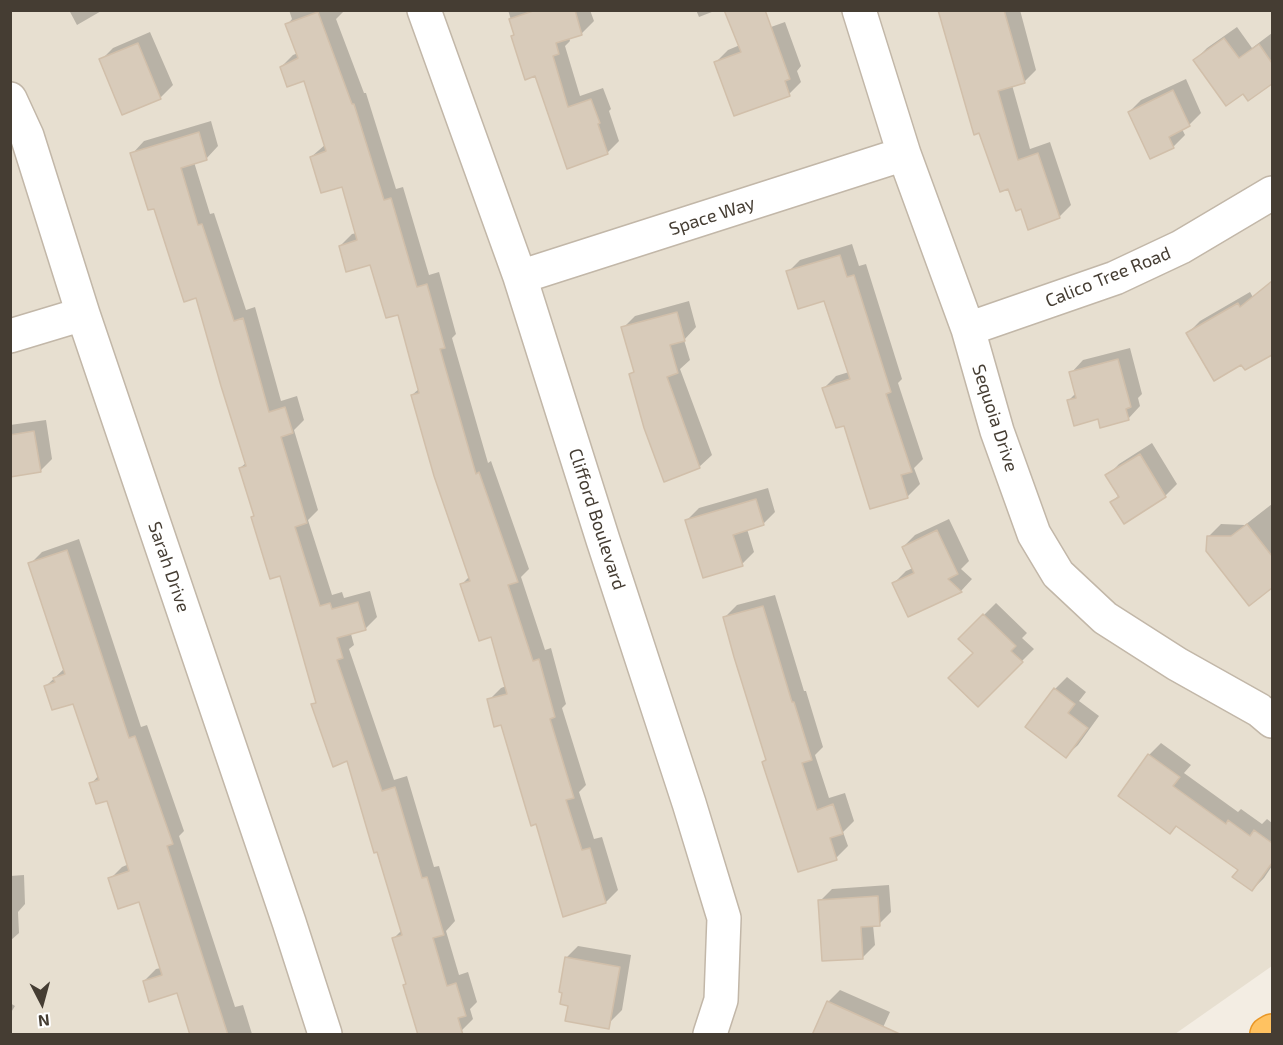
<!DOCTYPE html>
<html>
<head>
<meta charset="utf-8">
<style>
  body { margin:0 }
  #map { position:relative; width:1283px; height:1045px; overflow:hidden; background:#f3ede3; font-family:"Exo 2",sans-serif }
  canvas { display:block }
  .frame { position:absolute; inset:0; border:12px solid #453d33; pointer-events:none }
  .north { position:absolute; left:12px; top:973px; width:60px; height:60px; -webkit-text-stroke:4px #fff; paint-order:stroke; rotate:174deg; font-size:16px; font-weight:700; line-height:24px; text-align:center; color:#453d33 }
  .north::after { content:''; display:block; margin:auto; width:21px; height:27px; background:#453d33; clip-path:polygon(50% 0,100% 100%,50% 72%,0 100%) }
</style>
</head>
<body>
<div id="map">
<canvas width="1283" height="1045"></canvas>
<div class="frame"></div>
<div class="north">N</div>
</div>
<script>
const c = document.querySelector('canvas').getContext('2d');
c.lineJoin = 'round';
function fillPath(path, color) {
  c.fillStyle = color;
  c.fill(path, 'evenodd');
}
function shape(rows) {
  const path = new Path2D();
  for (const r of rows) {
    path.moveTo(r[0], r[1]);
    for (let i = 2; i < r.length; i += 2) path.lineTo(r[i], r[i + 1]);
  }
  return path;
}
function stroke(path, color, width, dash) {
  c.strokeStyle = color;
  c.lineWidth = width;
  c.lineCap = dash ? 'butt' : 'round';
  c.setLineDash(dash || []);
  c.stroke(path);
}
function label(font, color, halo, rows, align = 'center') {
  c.font = font + ' "Exo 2",sans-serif';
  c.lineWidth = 6;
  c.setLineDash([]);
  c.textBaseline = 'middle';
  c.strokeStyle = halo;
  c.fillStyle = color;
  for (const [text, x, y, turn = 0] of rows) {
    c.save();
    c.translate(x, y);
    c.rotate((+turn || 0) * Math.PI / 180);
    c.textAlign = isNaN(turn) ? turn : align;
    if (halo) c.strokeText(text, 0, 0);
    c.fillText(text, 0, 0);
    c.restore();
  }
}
fillPath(shape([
  [10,11,1272,11,1272,966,1175,1034,11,1034]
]), '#e7dfd0');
fillPath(shape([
  [69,10,103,10,77,25],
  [289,10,345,10,336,19,364,93,366,93,396,189,403,187,429,275,439,272,456,334,452,338,488,463,491,461,529,569,521,577,545,650,551,648,566,704,562,708,586,785,579,792,594,839,602,837,618,890,606,902,537,822,502,723,489,700,501,688,506,686,492,635,462,584,470,576,412,395,420,388,399,313,371,263,340,246,352,234,357,233,343,185,311,157,326,144,305,79,281,67,293,55,298,53,287,25,292,19],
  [508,10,590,10,594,21,582,33,569,37,570,41,565,46,580,96,603,88,611,109,609,111,619,141,607,153,536,74,513,36,515,33],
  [696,10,717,10,699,17],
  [765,10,771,27,785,22,801,66,797,71,801,82,789,94,716,62,728,50,740,45],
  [939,10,1020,10,1036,70,1024,82,1012,85,1030,149,1050,142,1071,205,1059,217,1022,207],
  [1237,27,1252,48,1272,33,1272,82,1248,99,1243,92,1195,60,1207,48],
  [150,32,173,85,161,97,123,113,101,60,113,48],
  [1186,79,1201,113,1189,125,1182,129,1185,135,1173,147,1129,112,1141,100],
  [211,121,218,146,206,159,194,162,210,214,214,213,246,310,255,307,281,401,297,396,304,420,294,430,318,510,308,520,332,595,342,592,344,598,370,591,377,617,365,629,351,634,354,645,349,649,394,780,407,776,434,867,439,866,455,921,446,931,459,975,468,972,477,1002,470,1009,473,1019,461,1031,405,985,407,983,394,938,402,930,348,760,313,705,317,701,281,574,253,517,255,515,240,468,247,462,197,296,155,207,132,154,144,141],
  [852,244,859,266,866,264,902,379,898,383,923,459,914,468,920,484,908,496,871,507,845,424,824,388,836,376,849,372,825,299,788,272,800,260],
  [1250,292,1272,331,1272,351,1268,356,1242,363,1188,333,1200,321],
  [689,301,696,327,684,340,690,360,680,369,712,455,699,467,631,374,635,370,623,328,635,316],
  [1130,348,1142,394,1138,398,1140,406,1128,419,1099,417,1069,400,1076,393,1071,373,1083,360],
  [46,420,52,459,40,471,10,475,10,425],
  [1152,443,1177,484,1165,496,1112,502,1119,495,1107,476,1119,464],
  [768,488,775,512,763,524,747,529,754,552,742,564,687,520,699,508],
  [1272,504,1272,586,1250,604,1209,536,1221,524,1245,525],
  [949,519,969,561,961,569,972,579,961,591,894,583,906,571,913,568,903,547,915,535],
  [79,539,141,727,147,725,184,831,179,836,235,1007,243,1005,252,1034,191,1034,178,991,144,981,156,969,161,968,140,900,110,879,122,867,129,864,108,799,91,784,99,775,74,702,46,686,65,668,30,564,42,552],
  [775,595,804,691,806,691,823,747,815,755,829,798,845,793,854,821,843,832,848,846,836,858,767,759,725,617,737,605],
  [996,603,1027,633,1022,638,1034,649,978,705,976,653,960,639],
  [1067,677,1086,692,1079,701,1099,716,1078,745,1066,756,1055,689],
  [1161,743,1191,765,1184,773,1238,812,1241,809,1262,824,1267,819,1272,823,1272,866,1264,878,1252,890,1240,870,1177,825,1149,755],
  [24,875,25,904,18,912,19,933,10,941,10,876],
  [889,885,891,912,879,924,873,925,875,945,863,957,820,901,832,889],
  [578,946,631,955,622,1010,611,1021,599,991,566,958],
  [840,990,890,1012,880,1034,828,1002],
  [10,1003,15,1006,10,1014]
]), '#0003');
const building = shape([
  [536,10,575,10,582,35,556,43,559,54,553,56,568,107,591,99,600,123,598,124,608,154,567,169,535,76,525,80,511,36,514,35,509,19,536,10],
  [724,10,765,10,790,79,785,81,790,96,734,116,714,62,741,52,724,10],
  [938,10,1004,10,1025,83,998,91,1018,160,1038,153,1060,218,1028,230,1021,209,1016,211,1008,189,1000,192,979,133,974,135,938,10],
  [318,12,352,104,354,104,384,200,391,198,417,287,427,284,445,348,440,349,476,474,479,472,518,582,508,585,533,661,539,659,555,717,550,719,574,798,566,800,582,850,590,848,606,903,563,917,536,824,531,826,501,725,494,727,487,699,507,694,491,637,479,641,460,584,470,581,434,476,411,395,419,393,398,315,386,318,370,265,346,272,339,246,357,240,342,187,321,193,310,157,326,151,304,81,287,87,280,67,298,58,285,24,318,12],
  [1224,38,1239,58,1259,44,1272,63,1272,84,1248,101,1243,94,1226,106,1193,60,1224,38],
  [138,43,161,99,122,115,99,59,138,43],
  [1173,90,1190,126,1169,137,1174,148,1150,159,1128,112,1173,90],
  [199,132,207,160,181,168,198,225,202,224,234,321,243,318,269,412,285,407,293,433,281,437,307,523,295,527,320,606,330,603,332,609,358,602,366,630,337,638,343,658,337,660,382,791,395,787,422,878,427,877,444,935,433,938,447,986,456,983,466,1016,458,1018,463,1035,418,1035,403,985,406,984,392,938,402,935,377,852,374,853,347,761,333,767,311,704,316,703,280,576,270,579,251,517,254,516,239,468,246,466,221,386,196,298,184,302,154,209,148,210,130,153,199,132],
  [840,255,847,277,854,275,891,392,886,394,912,472,901,475,908,498,870,509,844,426,836,428,822,388,850,379,824,301,798,309,786,271,840,255],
  [1272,281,1272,355,1245,370,1241,365,1214,381,1186,333,1238,303,1240,307,1272,281],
  [677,312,685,341,670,345,678,373,667,377,700,468,664,482,644,428,629,374,634,372,621,327,677,312],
  [1118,359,1131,407,1126,409,1129,420,1100,428,1098,419,1074,426,1067,400,1076,398,1069,372,1118,359],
  [34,431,41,472,10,477,10,435,34,431],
  [1140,454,1166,497,1124,524,1110,502,1119,497,1105,475,1140,454],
  [756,499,764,525,733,535,743,566,703,578,685,520,756,499],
  [1247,524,1272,556,1272,588,1249,606,1206,551,1207,536,1231,536,1247,524],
  [937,530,958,574,948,579,962,592,908,617,892,583,914,573,902,547,937,530],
  [67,550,129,738,135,736,173,844,167,846,228,1035,190,1035,177,993,149,1002,143,981,162,975,139,902,118,909,108,878,129,871,107,801,96,804,89,783,99,780,73,704,52,710,44,686,55,682,53,678,65,674,28,563,67,550],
  [763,606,792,702,794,702,812,760,802,763,817,810,833,804,843,834,830,838,837,860,798,872,762,762,766,760,734,657,723,617,763,606],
  [983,614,1016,646,1011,651,1023,662,978,707,948,678,973,653,958,639,983,614],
  [1054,688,1075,704,1068,713,1088,728,1066,758,1025,727,1054,688],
  [1148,754,1180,777,1173,786,1226,824,1228,820,1250,836,1254,830,1272,843,1272,863,1252,891,1232,877,1238,870,1176,826,1170,834,1118,796,1148,754],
  [878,896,880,926,861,927,863,959,822,961,818,900,878,896],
  [565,957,620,967,609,1029,565,1021,568,1006,560,1004,562,993,559,992,565,957],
  [827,1001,902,1035,812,1035,827,1001]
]);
fillPath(building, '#d8cbba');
stroke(building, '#d1bfaa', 1.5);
const minor = shape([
  [424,10,520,277,603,540,689,803,724,918,721,1000,710,1034],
  [859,10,904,154,968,329,997,431,1034,534,1058,574,1105,618,1177,664,1259,710,1272,721],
  [10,99,27,136,83,314,289,922,325,1034],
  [520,277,904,154],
  [968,329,1115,278,1181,247,1272,193],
  [10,336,83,314]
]);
const highway = shape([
  [1267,1034,1272,1031]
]);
stroke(minor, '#c2b7a8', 36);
stroke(highway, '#e99726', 36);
stroke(minor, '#fff', 33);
stroke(highway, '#ffc261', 33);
label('18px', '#453d33', '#fff', [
  ["Space Way",712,216,-18],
  ["Calico Tree Road",1108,277,-22],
  ["Sequoia Drive",995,418,72],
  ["Clifford Boulevard",597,519,72],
  ["Sarah Drive",169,567,71]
]);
</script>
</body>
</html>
